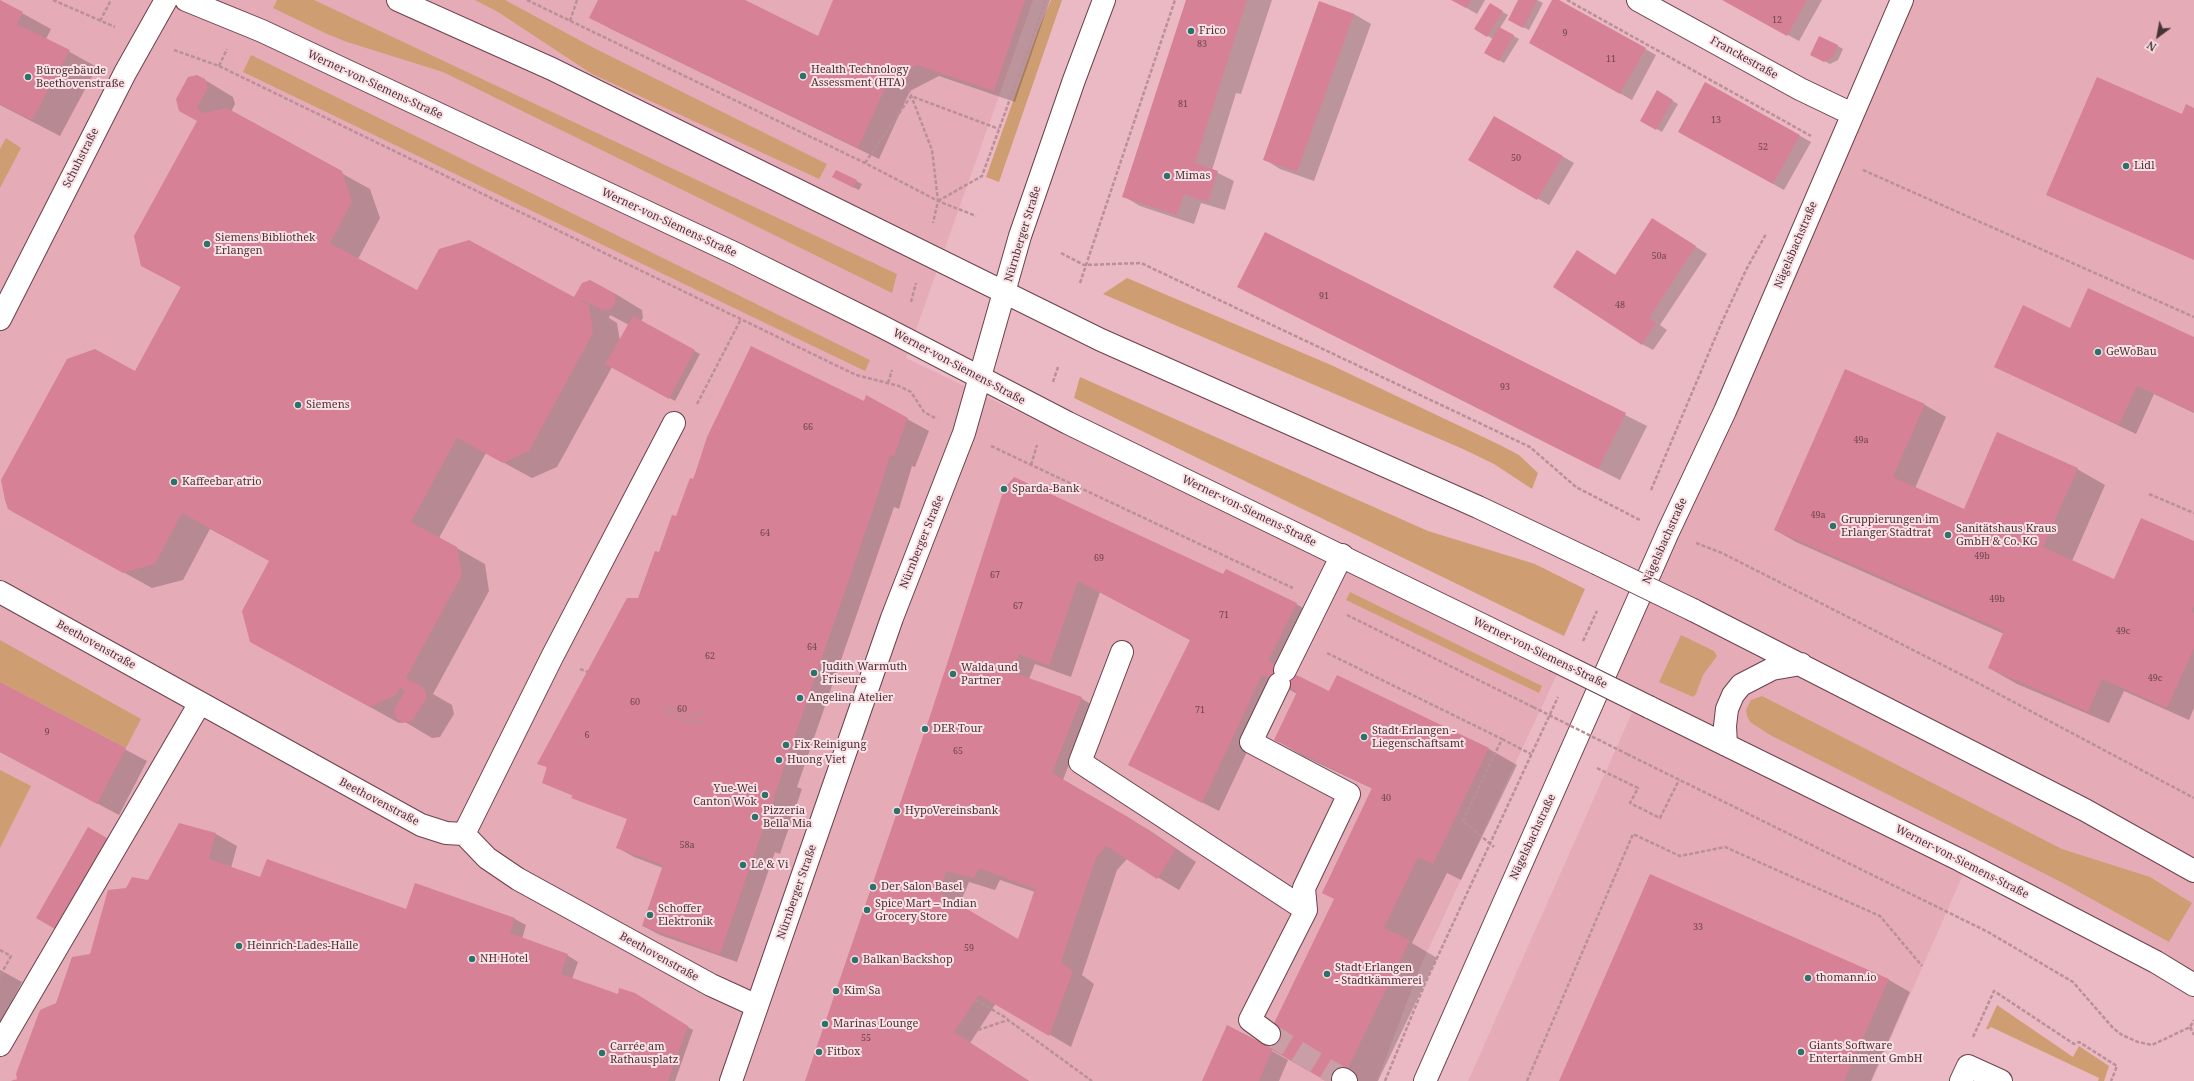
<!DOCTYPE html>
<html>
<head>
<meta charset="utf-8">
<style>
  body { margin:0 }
  #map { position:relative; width:2194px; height:1081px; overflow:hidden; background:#ebb9c3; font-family:"Noto Serif",serif }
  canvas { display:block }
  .north { position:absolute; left:2138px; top:16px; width:40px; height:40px; -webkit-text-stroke:3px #fce1e6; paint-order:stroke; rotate:212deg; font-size:11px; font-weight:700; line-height:16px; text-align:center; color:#483338 }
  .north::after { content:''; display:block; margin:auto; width:14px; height:18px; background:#483338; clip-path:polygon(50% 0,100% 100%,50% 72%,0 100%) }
</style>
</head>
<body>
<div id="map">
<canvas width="2194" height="1081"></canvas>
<div class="north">N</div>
</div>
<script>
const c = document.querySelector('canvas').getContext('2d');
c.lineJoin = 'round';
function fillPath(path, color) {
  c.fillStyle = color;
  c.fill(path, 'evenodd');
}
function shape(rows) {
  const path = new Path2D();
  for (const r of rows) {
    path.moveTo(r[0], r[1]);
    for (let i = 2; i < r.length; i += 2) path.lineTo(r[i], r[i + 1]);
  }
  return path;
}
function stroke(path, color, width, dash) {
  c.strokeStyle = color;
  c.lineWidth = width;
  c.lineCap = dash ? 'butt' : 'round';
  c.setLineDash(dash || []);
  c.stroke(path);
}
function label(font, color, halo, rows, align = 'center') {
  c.font = font + ' "Noto Serif",serif';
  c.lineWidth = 4;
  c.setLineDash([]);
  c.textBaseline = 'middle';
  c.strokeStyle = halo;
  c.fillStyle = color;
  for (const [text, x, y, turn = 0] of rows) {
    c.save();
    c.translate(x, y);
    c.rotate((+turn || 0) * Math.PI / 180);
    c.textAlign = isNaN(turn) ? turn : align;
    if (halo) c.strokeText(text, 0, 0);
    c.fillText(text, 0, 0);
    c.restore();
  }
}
fillPath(shape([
  [0,0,1033,0,906,358,1558,672,1421,965,1377,1081,0,1081],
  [1906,0,2194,0,2194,980,1970,859,1872,1081,1468,1081,1634,708,1601,693]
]), '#e5acb8');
fillPath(shape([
  [277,0,314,0,897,274,892,293,443,72,347,42,327,34,273,8],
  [475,0,505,0,594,48,827,164,819,179,592,74,498,12],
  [1051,0,1062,0,999,182,986,177,1039,28],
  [251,55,870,360,865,371,243,72],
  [6,138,21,148,0,188,0,149],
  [1127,278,1331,365,1502,446,1519,455,1538,473,1532,489,1494,464,1463,449,1103,294],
  [1080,377,1428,531,1535,564,1585,589,1564,636,1074,398],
  [1350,592,1542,686,1539,693,1346,600],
  [1681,635,1714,651,1717,656,1703,675,1696,694,1693,697,1659,682],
  [0,640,141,719,126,748,0,682],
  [1762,696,2062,849,2150,877,2192,903,2169,942,2061,882,1770,735,1750,722,1747,716,1746,710,1751,700],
  [0,770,31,786,0,848],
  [1997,1005,2073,1057,2079,1046,2109,1066,2104,1081,2098,1081,2099,1078,1991,1027,1989,1029,1986,1029]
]), '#ce9e72');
fillPath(shape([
  [599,0,743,0,818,38,834,0,1050,0,1015,102,939,76,910,91,879,159,611,29,590,17],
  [1187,0,1272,0,1241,94,1236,93,1212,170,1234,181,1225,210,1201,203,1194,224,1140,206,1123,196],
  [1453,0,1485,0,1477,14],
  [1519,0,1537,0,1543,3,1529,30,1515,23],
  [1553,0,1557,0,1656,55,1632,100,1541,49],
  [1724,0,1822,0,1799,41],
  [0,1,51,29,46,39,97,67,60,136,0,105],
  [1320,2,1354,14,1371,24,1314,181,1280,169,1264,159],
  [1490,5,1508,15,1500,28,1519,39,1504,63,1485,52,1493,39,1475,28],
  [1838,46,1843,49,1838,60,1830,64,1812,54],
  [205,80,233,97,235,104,231,112,370,189,380,218,358,259,417,291,574,299,614,293,642,310,643,318,641,321,700,354,675,401,612,367,557,467,532,478,486,453,439,538,485,564,489,591,433,694,452,705,454,714,440,737,432,738,405,722,399,723,279,657,270,561,210,529,183,580,152,588,38,525,135,372,181,287,142,265,198,120,180,110],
  [610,315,629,325,620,341,617,323,609,318],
  [1706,83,1811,142,1784,190,1679,131],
  [1657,92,1678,104,1662,132,1641,120],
  [1495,117,1574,163,1549,205,1470,159],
  [836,171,862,184,859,190,839,180],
  [1664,226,1707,254,1660,325,1667,330,1653,350,1642,344,1577,251,1616,275],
  [1265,233,1647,426,1620,480,1238,287],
  [2071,329,2194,338,2194,413,2154,394,2136,434,1996,367],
  [867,397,929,431,915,467,912,466,899,509,894,507,797,787,802,789,780,854,775,852,737,962,660,935,643,926,663,868,634,857,618,848,628,819,543,783,548,768,539,763,639,599,693,480,864,402],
  [1925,405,1946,417,1915,488,1964,510,2077,469,2105,485,2072,561,2114,581,2194,542,2194,708,2189,720,2124,691,2109,723,2017,684,1989,668,2004,634,1796,542,1775,530],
  [1005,490,1296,604,1313,613,1285,671,1330,692,1489,749,1517,765,1461,880,1447,873,1412,943,1437,958,1378,1081,1328,1081,1335,899,1373,789,1303,756,1275,739,1297,694,1279,684,1219,811,1129,765,1192,641,1100,592,1071,677,1035,664,1029,679,1081,698,1092,705,1063,780,1149,830,1196,862,1179,890,1127,859,1117,870,1082,975,1094,984,1071,1047,996,1003,970,1043,1029,1081,806,1081,933,712],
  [1000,880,1035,892,1019,940,959,906,969,882,995,890],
  [0,683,147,761,119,815,0,752],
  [88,828,112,842,61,932,37,918],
  [216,834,237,846,231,868,261,878,407,910,416,884,515,919,526,925,522,939,567,955,578,962,572,979,618,995,634,994,693,1030,675,1081,11,1081,18,1080,57,1004,91,955,127,889,149,881],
  [1650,875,1889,980,1910,992,1871,1081,1560,1081],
  [0,970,22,982,0,1023],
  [1228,1026,1288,1060,1279,1081,1204,1081]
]), '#0003');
fillPath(shape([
  [0,0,23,12,17,24,70,50,32,120,0,104],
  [598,0,745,0,818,36,833,0,1025,0,994,91,917,65,889,80,858,148,589,18],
  [1186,0,1247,0,1195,163,1218,171,1208,202,1184,194,1177,215,1122,197],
  [1451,0,1471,0,1466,8],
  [1518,0,1537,0,1523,28,1508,20],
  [1552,0,1559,0,1646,48,1620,94,1529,43],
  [1722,0,1807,0,1787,36],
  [1319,1,1354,14,1297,172,1263,160],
  [1490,3,1503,11,1487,37,1474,29],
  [1499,27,1514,35,1499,61,1484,53],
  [1819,36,1838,45,1833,57,1824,62,1810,55],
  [197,75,205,79,208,88,197,108,203,113,227,108,342,171,352,202,330,243,417,290,439,249,469,240,574,297,582,283,590,280,614,293,616,302,611,309,603,310,582,300,581,301,589,305,593,333,529,451,503,463,457,438,411,522,457,547,462,575,406,678,424,688,427,697,412,721,403,723,396,718,394,710,405,691,400,688,396,695,370,707,250,642,242,611,269,561,182,513,155,564,123,573,13,512,8,509,5,500,1,480,67,359,95,349,135,371,181,287,141,266,134,236,197,121,179,111,176,99,188,77],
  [2097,77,2182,114,2186,104,2194,108,2194,260,2046,195],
  [1705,82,1800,135,1773,184,1678,132],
  [1657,90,1673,100,1656,130,1640,121],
  [1494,116,1563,156,1537,200,1468,160],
  [836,170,857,180,854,188,832,177],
  [1652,218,1696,246,1649,318,1656,323,1642,345,1553,287,1577,250,1615,275],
  [1265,232,1626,413,1598,469,1237,287],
  [2088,288,2194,337,2194,412,2137,386,2119,425,1994,367,2023,305,2070,328],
  [633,316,695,350,669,399,605,364],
  [751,346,864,401,866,395,908,418,894,456,890,455,877,498,720,954,642,926,663,865,616,848,627,819,571,798,573,795,542,783,547,767,537,764,627,598,638,598,655,551,659,552,672,515,676,516,690,478,693,479,695,474,707,437],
  [1845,369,1925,404,1893,477,1964,509,1997,432,2078,468,2043,547,2114,579,2141,518,2194,541,2194,606,2191,612,2194,613,2194,648,2167,708,2102,679,2088,712,1988,668,2004,631,1774,530],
  [1014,477,1223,574,1226,569,1297,603,1268,661,1329,691,1337,675,1489,748,1433,864,1418,857,1384,928,1410,940,1342,1081,1326,1081,1272,1050,1259,1081,1202,1081,1227,1025,1264,1044,1334,899,1322,893,1372,788,1274,740,1297,692,1262,675,1202,803,1128,765,1190,640,1078,581,1049,666,1019,654,1012,672,1082,697,1052,773,1128,817,1176,849,1157,879,1106,846,1096,858,1061,962,1073,971,1049,1036,979,995,954,1032,1029,1081,805,1081,931,713,1004,489],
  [979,868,1035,889,1018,939,938,892,947,871,974,878],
  [0,682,126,748,97,804,0,752],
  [179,823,216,833,209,859,260,877,267,859,406,909,415,883,515,918,510,933,568,954,561,974,618,994,619,988,635,993,688,1026,668,1081,11,1081,17,1079,16,1074,40,1010,56,1003,72,957,90,954,108,890,126,888,132,877,148,880],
  [88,827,107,838,55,929,36,918],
  [1650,874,1889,979,1844,1081,1559,1081]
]), '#d68196');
stroke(shape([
  [1269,1034,1343,1079]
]), '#ca9ea7', 22, [22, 11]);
const minor = shape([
  [1638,0,1800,89,1852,114],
  [0,319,125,73,166,0],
  [0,592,421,825,446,833,464,834,487,858,518,879,711,985,757,1006],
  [1122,652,1080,762,1306,910],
  [1285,670,1342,555],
  [464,834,552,657,674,423],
  [1269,1034,1250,1020,1306,910,1304,888,1349,794,1251,742,1279,684],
  [0,1045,200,703],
  [1343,1079,1346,1081],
  [731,1081,892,618,964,433,1020,236,1074,80,1104,0],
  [1425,1081,1668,532,1725,411,1902,0],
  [1961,1081,1968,1066,2001,1081]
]);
const major = shape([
  [186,0,262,31,736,254,881,326,1068,423,1554,660],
  [398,0,552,69,1101,340,1478,507,1596,563],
  [1693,610,2085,810,2194,871],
  [1649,707,1960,860,2156,962,2194,985],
  [1726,745,1725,726,1727,709,1733,695,1741,685,1772,669,1801,664]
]);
stroke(minor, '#6b414c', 24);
stroke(major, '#6b414c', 24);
stroke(shape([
  [53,0,115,27],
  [527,0,865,163,938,201,976,216],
  [1567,0,1811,136],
  [100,21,111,0],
  [570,21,577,0],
  [174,50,219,66,856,375,899,386,911,392,924,412,937,419],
  [219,66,227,49],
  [902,72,932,150,938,201,933,223],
  [865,163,911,96,999,129],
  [1863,170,2194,317],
  [938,201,982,176,1046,0],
  [1061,253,1084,265,1141,263,1530,447,1576,487,1640,520],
  [1080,283,1175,0],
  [911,302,916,283],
  [1053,382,1058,367],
  [888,383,892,370],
  [697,404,741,319],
  [991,446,1293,588],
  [1031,465,1037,445],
  [1651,490,1721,324,1746,270,1766,234],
  [2149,494,2194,513],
  [1696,543,1722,553,1976,682,2194,798],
  [1347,615,1533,707],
  [1583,641,1597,611],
  [1327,653,1502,739,1463,821,1494,847],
  [580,669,588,672],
  [702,721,692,723,665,713,667,707,695,717,700,714,702,709],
  [1502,739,1531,754],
  [1627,754,1988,932,2073,982,2113,1028,2122,1035,2138,1042,2152,1045,2190,1027,2194,1020],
  [1597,768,1638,788,1630,803,1660,818,1679,780],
  [0,950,11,956,0,976,0,982],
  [976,1000,1008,1019],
  [2190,1027,2194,1035],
  [978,1030,1008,1020,1092,1081],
  [1973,1037,1994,991,2074,1044,2079,1042,2117,1066,2111,1081],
  [1385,1081,1424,986,1558,697],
  [1527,1081,1633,834,1680,856,1725,847,1880,916,1922,966]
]), '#b99098', 2.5, [4, 2]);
stroke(minor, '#fff', 22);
stroke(major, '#fff', 22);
const majorBridge = shape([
  [1596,563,1693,610],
  [1554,660,1649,707]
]);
stroke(majorBridge, '#6b414c', 24, []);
stroke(shape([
  [1533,707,1627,754]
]), '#b99098', 2.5, [4, 2]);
stroke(majorBridge, '#fff', 22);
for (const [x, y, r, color] of [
  [1191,31,4,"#2b736a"],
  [803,76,4,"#2b736a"],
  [28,77,4,"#2b736a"],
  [2126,166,4,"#2b736a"],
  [1167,176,4,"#2b736a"],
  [207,244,4,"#2b736a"],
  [2098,352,4,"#2b736a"],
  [298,405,4,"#2b736a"],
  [174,482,4,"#2b736a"],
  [1004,489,4,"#2b736a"],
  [1833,526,4,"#2b736a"],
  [1948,535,4,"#2b736a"],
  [814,673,4,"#2b736a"],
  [953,674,4,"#2b736a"],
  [800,698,4,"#2b736a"],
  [925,729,4,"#2b736a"],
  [1364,737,4,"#2b736a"],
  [786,745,4,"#2b736a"],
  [779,760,4,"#2b736a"],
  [765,795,4,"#2b736a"],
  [897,811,4,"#2b736a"],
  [755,817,4,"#2b736a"],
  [743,865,4,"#2b736a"],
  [873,887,4,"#2b736a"],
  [867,910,4,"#2b736a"],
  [650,915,4,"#2b736a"],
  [239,946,4,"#2b736a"],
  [472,959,4,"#2b736a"],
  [855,960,4,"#2b736a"],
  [1327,974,4,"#2b736a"],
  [1808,978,4,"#2b736a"],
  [836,991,4,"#2b736a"],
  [825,1024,4,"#2b736a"],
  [819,1052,4,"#2b736a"],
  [1801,1052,4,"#2b736a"],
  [602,1053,4,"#2b736a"]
]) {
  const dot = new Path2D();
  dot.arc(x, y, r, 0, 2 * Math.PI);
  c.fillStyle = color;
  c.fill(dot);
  stroke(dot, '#fce1e6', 1.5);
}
label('9px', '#6c4650', null, [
  ["12",1777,20],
  ["9",1565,33],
  ["83",1202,44],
  ["11",1611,59],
  ["81",1183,104],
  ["13",1716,120],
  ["52",1763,147],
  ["50",1516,158],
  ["50a",1659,256],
  ["91",1324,296],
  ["48",1620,305],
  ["93",1505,387],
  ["66",808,427],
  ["49a",1861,440],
  ["49a",1818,515],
  ["64",765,533],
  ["49b",1982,556],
  ["69",1099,558],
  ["67",995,575],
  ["49b",1997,599],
  ["67",1018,606],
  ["71",1224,615],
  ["49c",2123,631],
  ["64",812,647],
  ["62",710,656],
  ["49c",2155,678],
  ["60",635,702],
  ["60",682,709],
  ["71",1200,710],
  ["9",47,732],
  ["6",587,735],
  ["65",958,751],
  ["40",1386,798],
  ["58a",687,845],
  ["33",1698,927],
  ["59",969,948],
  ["55",866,1038]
]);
label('11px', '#483338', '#fce1e6', [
  ["Frico",1199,31],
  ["Health Technology",811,70],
  ["Assessment (HTA)",811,83],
  ["Bürogebäude",36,71],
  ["Beethovenstraße",36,84],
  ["Lidl",2134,166],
  ["Mimas",1175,176],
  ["Siemens Bibliothek",215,238],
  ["Erlangen",215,251],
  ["GeWoBau",2106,352],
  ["Siemens",306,405],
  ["Kaffeebar atrio",182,482],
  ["Sparda-Bank",1012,489],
  ["Gruppierungen im",1841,520],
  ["Erlanger Stadtrat",1841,533],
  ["Sanitätshaus Kraus",1956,529],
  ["GmbH & Co. KG",1956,542],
  ["Judith Warmuth",822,667],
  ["Friseure",822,680],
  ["Walda und",961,668],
  ["Partner",961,681],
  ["Angelina Atelier",808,698],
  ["DER Tour",933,729],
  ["Stadt Erlangen -",1372,731],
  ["Liegenschaftsamt",1372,744],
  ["Fix Reinigung",794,745],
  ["Huong Viet",787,760],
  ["Yue-Wei",757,789,"right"],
  ["Canton Wok",757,802,"right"],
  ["Pizzeria",763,811],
  ["Bella Mia",763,824],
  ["HypoVereinsbank",905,811],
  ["Lê & Vi",751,865],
  ["Der Salon Basel",881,887],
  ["Spice Mart – Indian",875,904],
  ["Grocery Store",875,917],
  ["Schoffer",658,909],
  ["Elektronik",658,922],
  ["Heinrich-Lades-Halle",247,946],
  ["NH Hotel",480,959],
  ["Balkan Backshop",863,960],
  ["Stadt Erlangen",1335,968],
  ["- Stadtkämmerei",1335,981],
  ["thomann.io",1816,978],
  ["Kim Sa",844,991],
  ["Marinas Lounge",833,1024],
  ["Giants Software",1809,1046],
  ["Entertainment GmbH",1809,1059],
  ["Carrée am",610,1047],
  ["Rathausplatz",610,1060],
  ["Fitbox",827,1052]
], 'left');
label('11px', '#483338', '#fce1e6', [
  ["Franckestraße",1744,58,29],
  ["Werner-von-Siemens-Straße",375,85,25],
  ["Schuhstraße",81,158,-63],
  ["Werner-von-Siemens-Straße",669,223,25],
  ["Nürnberger Straße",1023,234,-73],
  ["Nägelsbachstraße",1796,245,-67],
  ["Werner-von-Siemens-Straße",959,367,28],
  ["Werner-von-Siemens-Straße",1249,511,26],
  ["Nägelsbachstraße",1665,541,-66],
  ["Nürnberger Straße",922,542,-68],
  ["Beethovenstraße",96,645,29],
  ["Werner-von-Siemens-Straße",1540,653,26],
  ["Beethovenstraße",379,802,28],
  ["Nägelsbachstraße",1533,837,-65],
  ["Werner-von-Siemens-Straße",1962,862,27],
  ["Nürnberger Straße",797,892,-71],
  ["Beethovenstraße",659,957,29]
]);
</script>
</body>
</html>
